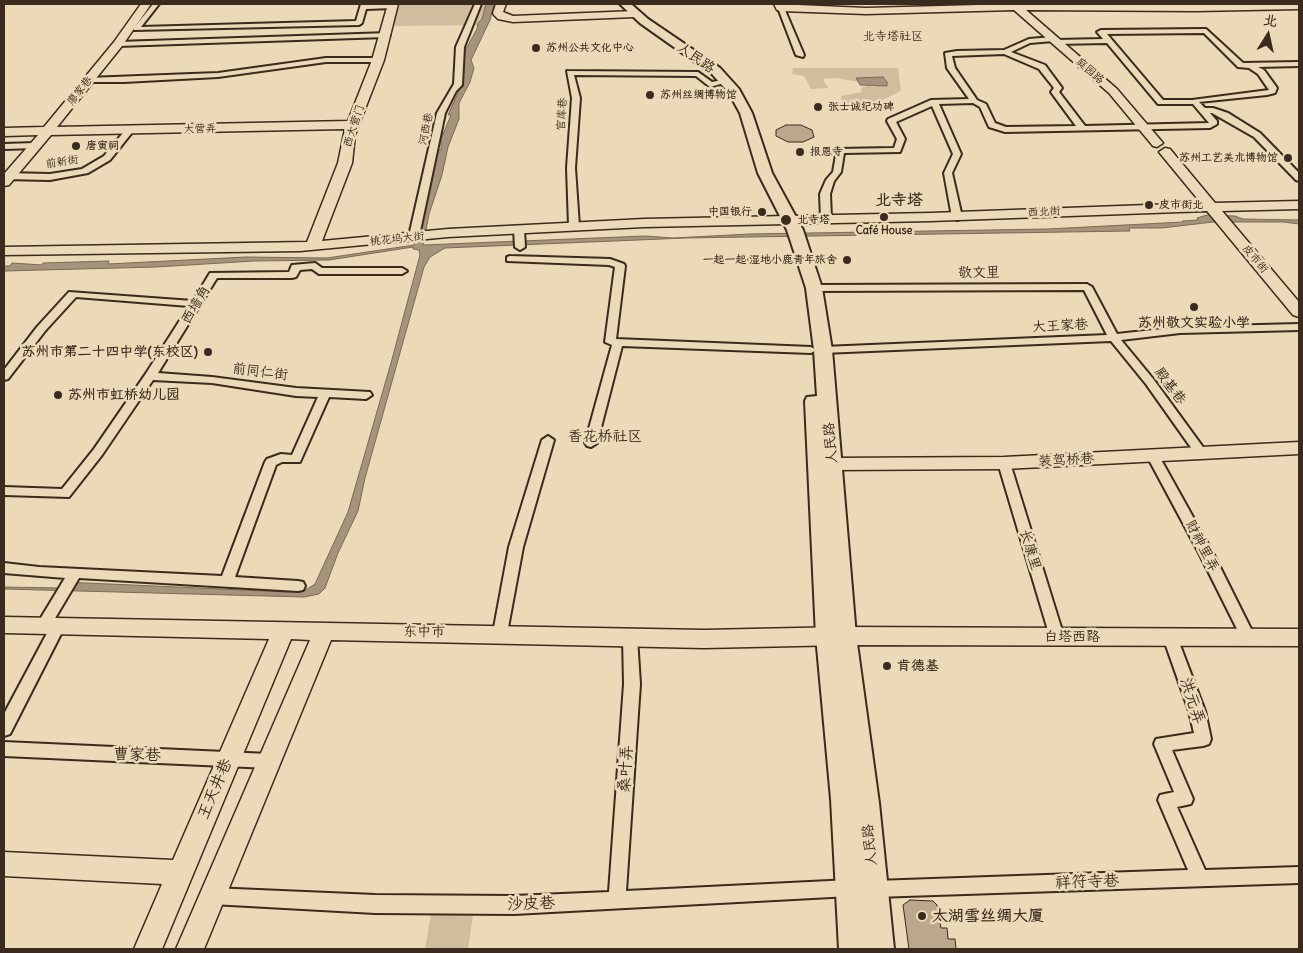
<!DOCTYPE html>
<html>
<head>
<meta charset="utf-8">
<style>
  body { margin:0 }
  #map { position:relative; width:1303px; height:953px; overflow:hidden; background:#ecd9b7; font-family:Delius,"LXGW WenKai TC",sans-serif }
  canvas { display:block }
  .frame { position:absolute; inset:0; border:5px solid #3b2a1e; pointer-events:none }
  .north { position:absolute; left:1243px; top:10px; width:50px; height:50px; -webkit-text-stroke:4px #ecd9b7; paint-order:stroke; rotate:10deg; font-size:14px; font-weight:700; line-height:20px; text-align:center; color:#3b2a1e }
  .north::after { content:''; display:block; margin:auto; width:18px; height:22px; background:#3b2a1e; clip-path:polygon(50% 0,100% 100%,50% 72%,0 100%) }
</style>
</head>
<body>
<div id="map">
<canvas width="1303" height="953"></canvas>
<div class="frame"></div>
<div class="north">北</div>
</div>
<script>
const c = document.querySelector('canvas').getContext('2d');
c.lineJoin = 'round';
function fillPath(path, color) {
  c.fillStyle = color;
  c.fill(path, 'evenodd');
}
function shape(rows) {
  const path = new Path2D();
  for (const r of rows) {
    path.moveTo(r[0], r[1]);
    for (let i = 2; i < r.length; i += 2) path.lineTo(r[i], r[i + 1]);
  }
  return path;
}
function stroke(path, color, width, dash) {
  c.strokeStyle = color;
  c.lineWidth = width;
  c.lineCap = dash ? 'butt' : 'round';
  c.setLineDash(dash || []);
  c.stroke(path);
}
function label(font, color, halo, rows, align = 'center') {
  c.font = font + ' Delius,"LXGW WenKai TC",sans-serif';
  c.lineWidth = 5;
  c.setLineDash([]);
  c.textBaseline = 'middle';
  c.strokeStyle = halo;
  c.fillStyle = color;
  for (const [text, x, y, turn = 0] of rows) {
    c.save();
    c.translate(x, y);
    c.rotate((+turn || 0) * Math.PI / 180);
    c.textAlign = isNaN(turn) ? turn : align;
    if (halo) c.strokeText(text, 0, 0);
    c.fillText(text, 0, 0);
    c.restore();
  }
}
fillPath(shape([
  [397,4,486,4,482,19,478,25,393,26],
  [793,68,898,68,901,91,870,106,871,113,857,113,852,105,842,102,841,96,862,92,861,88,867,86,877,87,857,78,859,82,836,78,823,79,828,88,811,89,804,76,792,74],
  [431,914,473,915,468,949,425,949]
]), '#d0bd9e');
const water = shape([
  [486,4,494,4,490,20,471,60,474,68,470,82,459,103,459,119,448,147,442,175,429,214,423,245,645,236,673,238,750,234,1048,229,1183,222,1182,221,1198,220,1197,218,1207,215,1235,216,1243,219,1299,220,1299,224,1283,222,1213,222,1162,228,1129,228,1130,231,686,238,445,248,430,257,424,267,365,478,358,511,338,553,325,588,319,594,304,597,4,589,4,587,61,588,65,582,287,592,304,591,315,584,348,512,391,363,420,255,419,250,413,249,413,247,329,260,254,261,156,267,4,271,4,266,10,266,12,263,42,265,43,263,109,261,108,264,246,257,327,258,414,245,422,207,432,175,435,150,441,150,441,139,451,115,448,115,458,93,464,72,462,56,477,29,478,23,482,19,486,4],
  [883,77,887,82,887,86,860,85,856,78,883,77]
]);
fillPath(water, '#a6937b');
stroke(water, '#7b6956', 1);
const building = shape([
  [786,125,801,125,812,130,814,137,803,142,788,142,776,136,776,130,786,125],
  [910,900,933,901,937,905,941,928,947,928,948,939,955,939,956,949,909,949,903,905,910,900]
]);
fillPath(building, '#bba88c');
stroke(building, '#3b2a1e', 1);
const street = shape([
  [153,4,159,4,141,27,356,21,361,4,392,4,395,6,392,8,366,9,362,23,359,25,134,30,134,28,153,4],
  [475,4,481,4,464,47,462,85,456,91,445,113,419,236,417,238,411,238,409,236,437,113,454,84,456,47,475,4],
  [781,6,784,8,804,55,803,57,796,55,778,8,781,6],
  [1206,29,1243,63,1299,62,1299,66,1258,67,1264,70,1277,88,1275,93,1267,95,1199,102,1205,108,1213,108,1228,113,1260,133,1299,173,1299,181,1296,180,1254,137,1212,113,1210,113,1217,121,1217,124,1210,128,1005,132,989,127,980,107,973,103,939,104,961,154,952,173,962,217,960,219,957,220,952,217,944,173,953,154,932,106,896,122,905,139,900,152,844,153,841,172,834,181,830,194,831,218,826,221,821,218,820,194,826,180,833,172,837,149,894,148,897,139,887,121,888,119,931,100,969,99,947,68,945,53,957,51,1004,50,1029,39,1053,37,1056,40,1103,39,1097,32,1101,30,1206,29],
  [1204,33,1238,67,1249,68,1258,74,1269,90,1192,100,1163,100,1107,34,1204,33],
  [1053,41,1056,44,1107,43,1158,104,1193,104,1209,123,1085,126,1059,92,1062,88,1045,65,1011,52,1030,43,1053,41],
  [1004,54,1039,69,1054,88,1051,92,1076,126,1006,127,995,123,986,104,977,100,955,68,952,56,1004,54],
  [389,33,390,35,386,37,118,46,114,44,118,42,389,33],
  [326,58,378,58,382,60,378,62,326,62,218,77,124,82,87,82,83,80,87,78,218,73,326,58],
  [567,71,698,72,712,82,727,79,731,81,710,87,696,76,574,75,580,98,575,168,579,226,574,229,569,226,567,168,572,98,567,71],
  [127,128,134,130,110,160,88,173,50,180,4,179,4,173,50,174,82,169,104,156,127,128],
  [34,143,37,144,37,148,4,149,4,144,34,143],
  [519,226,524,229,525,247,520,250,515,247,514,229,519,226],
  [510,256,610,259,624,264,625,266,616,339,811,347,816,350,811,353,622,346,597,443,591,447,587,446,585,443,612,345,605,342,615,267,609,265,507,261,507,257,510,256],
  [315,263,322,268,402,268,407,271,402,274,319,274,312,269,300,270,296,277,292,278,217,278,158,373,212,377,296,388,370,392,372,395,366,399,329,397,300,462,282,462,276,465,235,577,298,581,303,582,305,586,303,590,298,591,79,578,48,630,43,632,38,630,36,626,65,578,4,573,4,563,39,567,222,576,265,462,267,459,281,454,292,455,318,397,296,396,212,383,153,380,102,455,69,497,4,495,4,487,62,489,94,449,145,375,189,306,76,297,45,331,8,379,4,380,4,370,37,327,69,292,193,301,210,273,289,272,292,265,315,263],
  [1087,284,1092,287,1117,334,1180,327,1299,324,1299,330,1180,333,1121,340,1154,380,1205,450,1207,453,1201,457,1197,456,1146,384,1111,341,823,353,818,350,823,347,1107,335,1084,290,814,291,809,288,814,285,1087,284],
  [548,436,554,440,523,547,507,633,505,637,500,639,495,637,493,633,509,547,542,440,548,436],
  [1153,452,1159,456,1213,553,1255,637,1253,641,1248,643,1243,641,1199,553,1147,456,1153,452],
  [1004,459,1010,463,1064,637,1062,641,1057,643,1052,641,1050,637,998,463,1004,459],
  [58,620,63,622,65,626,10,734,4,736,4,714,53,622,58,620],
  [630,631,635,633,637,637,640,684,626,891,850,880,856,882,859,888,856,894,850,896,514,914,375,913,212,904,206,902,203,896,206,890,212,888,375,895,514,896,609,892,624,684,623,637,625,633,630,631],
  [1170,631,1175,633,1177,637,1205,711,1211,739,1209,744,1203,746,1172,750,1193,799,1191,804,1177,807,1205,870,1299,867,1299,883,875,897,869,895,866,889,869,883,875,881,1188,870,1158,800,1160,795,1174,792,1154,744,1156,739,1194,733,1189,711,1163,637,1165,633,1170,631],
  [4,742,269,754,275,756,277,761,275,766,269,768,4,756,4,742]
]);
const secondary = shape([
  [141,4,151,4,122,46,57,127,348,121,372,60,388,4,398,4,384,60,355,135,352,163,322,241,448,229,644,219,931,213,1201,203,1159,152,1165,148,1170,149,1215,203,1299,201,1299,209,1222,211,1299,302,1299,317,1293,315,1207,211,931,221,644,227,448,237,300,251,4,255,4,247,307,242,338,163,345,129,51,135,9,185,4,186,4,174,38,135,4,136,4,128,44,127,114,42,141,4],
  [496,4,506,4,503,12,513,16,635,11,640,14,635,17,513,22,498,19,494,15,493,13,496,4],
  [774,4,866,8,1016,4,1299,4,1299,9,1196,11,1026,10,1117,89,1163,143,1157,147,1153,146,1109,93,1014,10,866,14,781,11,777,10,774,4],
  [1299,442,1299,454,1004,469,832,470,825,468,823,464,825,460,832,458,1004,457,1299,442],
  [4,617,704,630,844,627,1299,629,1299,646,844,645,704,648,331,640,204,949,176,949,310,640,291,639,162,949,134,949,162,884,4,876,4,852,173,860,269,639,4,633,4,617]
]);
const primary = shape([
  [620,4,631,4,648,19,720,68,739,89,752,113,772,173,803,230,822,288,832,350,856,636,879,803,894,949,839,949,831,799,816,636,805,401,807,397,817,396,814,350,806,288,787,230,758,173,740,113,729,93,712,74,640,23,620,4]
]);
stroke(street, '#3b2a1e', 4);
stroke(secondary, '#3b2a1e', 3);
stroke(primary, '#3b2a1e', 4);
fillPath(street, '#ecd9b7');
fillPath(secondary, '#ecd9b7');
fillPath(primary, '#ecd9b7');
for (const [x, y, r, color] of [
  [536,48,5,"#3b2a1e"],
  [650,95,5,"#3b2a1e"],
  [818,107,5,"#3b2a1e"],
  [76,146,5,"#3b2a1e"],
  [800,152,5,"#3b2a1e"],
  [1288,158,5,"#3b2a1e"],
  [1149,205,5,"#3b2a1e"],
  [762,212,5,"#3b2a1e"],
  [884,217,5,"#3b2a1e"],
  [786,220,6,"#3b2a1e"],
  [847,260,5,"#3b2a1e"],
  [1194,307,5,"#3b2a1e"],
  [208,352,5,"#3b2a1e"],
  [58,395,5,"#3b2a1e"],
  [887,666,5,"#3b2a1e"],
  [922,916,5,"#3b2a1e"]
]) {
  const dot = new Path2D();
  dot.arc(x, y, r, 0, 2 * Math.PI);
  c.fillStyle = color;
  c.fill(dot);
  stroke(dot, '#ecd9b7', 2);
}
label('bold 11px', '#3b2a1e', '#ecd9b7', [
  ["苏州公共文化中心",546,48],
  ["苏州丝绸博物馆",660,95],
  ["张士诚纪功碑",828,107],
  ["唐寅祠",86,146],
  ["报恩寺",810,152],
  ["苏州工艺美术博物馆",1278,158,"right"],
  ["皮市街北",1159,205],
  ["中国银行",752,212,"right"],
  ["北寺塔",797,220],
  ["Café House",884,231,"center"],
  ["一起一起·湿地小鹿青年旅舍",837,260,"right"]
], 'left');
label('11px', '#3b2a1e', '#ecd9b7', [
  ["庭园路",1090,71,41],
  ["廖家巷",80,91,-52],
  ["官库巷",562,114,-87],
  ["西大营门",354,126,-72],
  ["大营弄",200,129,-2],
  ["河西巷",426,129,-78],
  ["前新街",62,162,-8],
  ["西北街",1044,212,-3],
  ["桃花坞大街",397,239,-6],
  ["皮市街",1255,259,50]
]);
label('12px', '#3b2a1e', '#ecd9b7', [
  ["北寺塔社区",893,37]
]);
label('14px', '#3b2a1e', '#ecd9b7', [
  ["人民路",696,58,35],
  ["敬文里",979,273],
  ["西墙角",196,305,-59],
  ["大王家巷",1060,326,-3],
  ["前同仁街",260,372,7],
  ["殿基巷",1170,386,53],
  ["人民路",831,443,-95],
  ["装驾桥巷",1066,460,-3],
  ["财神里弄",1202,546,63],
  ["长康里",1030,550,73],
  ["东中市",424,632,1],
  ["白塔西路",1072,637],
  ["人民路",870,845,-96]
]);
label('bold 14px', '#3b2a1e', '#ecd9b7', [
  ["苏州敬文实验小学",1194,323,"center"],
  ["苏州市第二十四中学(东校区)",198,352,"right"],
  ["苏州市虹桥幼儿园",68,395],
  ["肯德基",897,666]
], 'left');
label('15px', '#3b2a1e', '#ecd9b7', [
  ["香花桥社区",605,437]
]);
label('bold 16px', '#3b2a1e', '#ecd9b7', [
  ["北寺塔",899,200]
]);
label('16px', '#3b2a1e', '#ecd9b7', [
  ["洪元弄",1192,701,72],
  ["曹家巷",137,755,2],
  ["桑叶弄",626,769,-86],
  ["王天井巷",215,789,-67],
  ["祥符寺巷",1087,882,-2],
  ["沙皮巷",531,904,-2]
]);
label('bold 16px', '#3b2a1e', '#ecd9b7', [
  ["太湖雪丝绸大厦",932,916]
], 'left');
</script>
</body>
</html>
